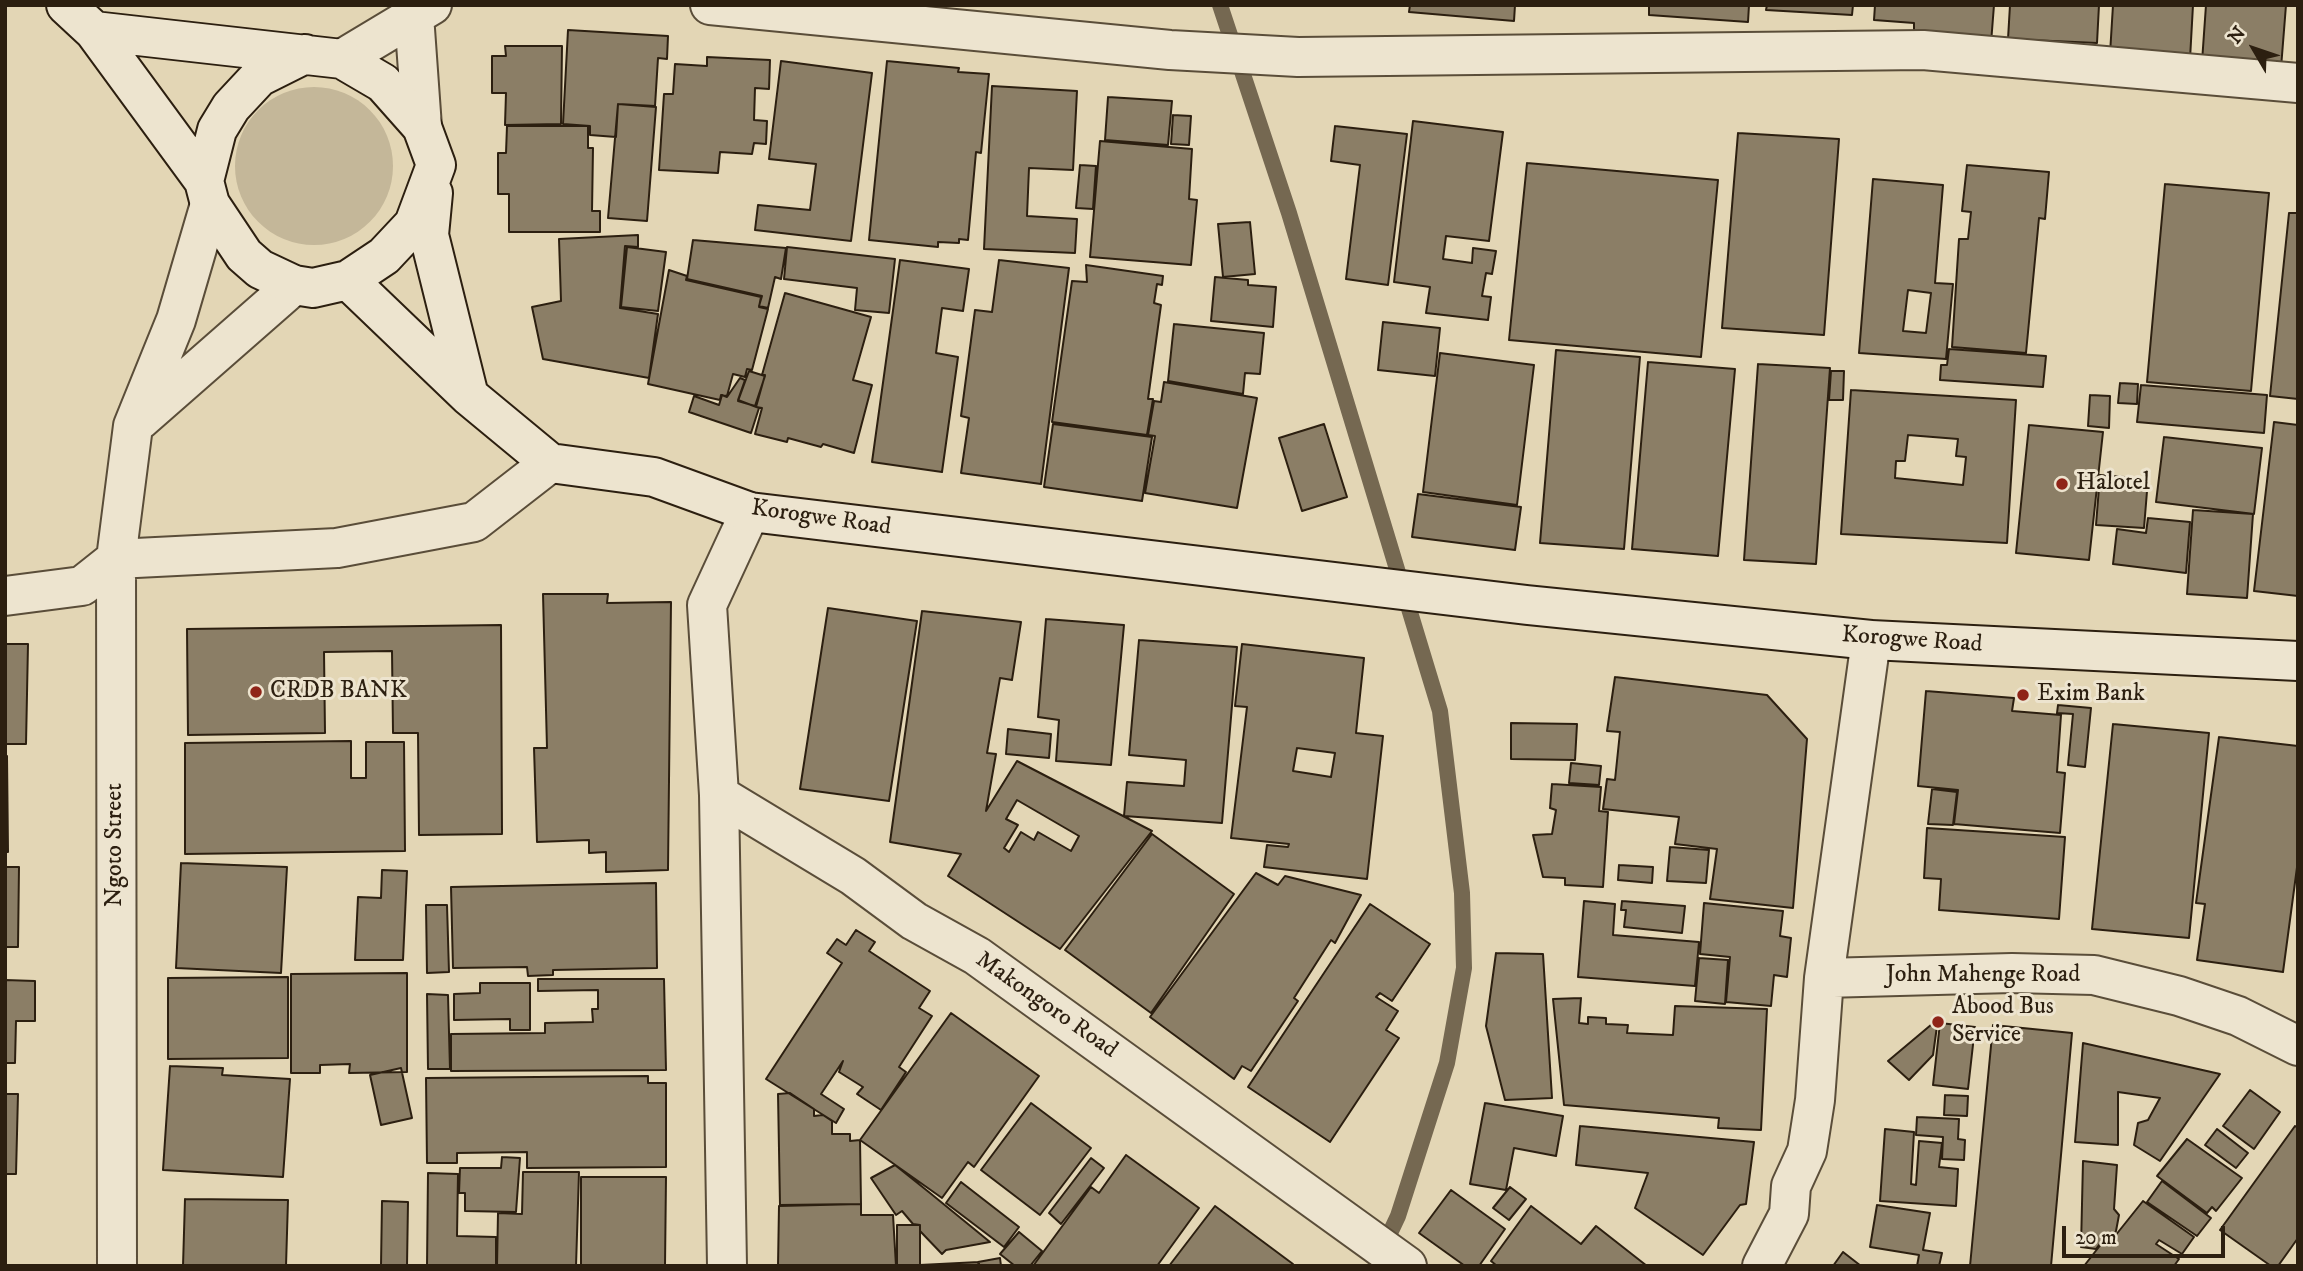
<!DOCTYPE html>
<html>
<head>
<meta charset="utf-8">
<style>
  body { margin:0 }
  #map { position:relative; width:2303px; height:1271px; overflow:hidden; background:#e3d6b5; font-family:"IM FELL DW Pica",serif }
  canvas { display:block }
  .frame { position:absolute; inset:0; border:7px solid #2c1f10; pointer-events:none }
  .north { position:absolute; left:2219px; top:14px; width:70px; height:70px; -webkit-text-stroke:5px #ede4cf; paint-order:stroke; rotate:309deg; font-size:19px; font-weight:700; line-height:28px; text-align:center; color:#2c1f10 }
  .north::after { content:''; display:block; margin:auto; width:24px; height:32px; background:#2c1f10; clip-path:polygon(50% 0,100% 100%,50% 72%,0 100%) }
  .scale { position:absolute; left:2062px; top:1226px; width:163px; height:32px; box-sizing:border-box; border:4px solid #2c1f10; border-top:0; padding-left:9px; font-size:21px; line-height:24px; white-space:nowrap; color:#2c1f10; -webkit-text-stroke:5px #ede4cf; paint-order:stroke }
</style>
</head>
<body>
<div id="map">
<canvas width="2303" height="1271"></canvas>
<div class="frame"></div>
<div class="north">N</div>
<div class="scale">20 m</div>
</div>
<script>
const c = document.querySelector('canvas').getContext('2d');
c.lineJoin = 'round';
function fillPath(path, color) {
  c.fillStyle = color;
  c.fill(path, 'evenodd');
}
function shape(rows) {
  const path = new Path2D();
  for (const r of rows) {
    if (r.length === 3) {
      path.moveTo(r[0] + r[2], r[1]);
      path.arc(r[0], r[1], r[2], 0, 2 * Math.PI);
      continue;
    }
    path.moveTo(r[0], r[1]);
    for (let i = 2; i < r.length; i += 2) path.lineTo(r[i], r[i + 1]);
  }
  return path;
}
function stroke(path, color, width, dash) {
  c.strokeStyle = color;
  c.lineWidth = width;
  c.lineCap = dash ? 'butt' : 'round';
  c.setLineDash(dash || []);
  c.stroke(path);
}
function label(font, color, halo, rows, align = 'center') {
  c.font = font + ' "IM FELL DW Pica",serif';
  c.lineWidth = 6;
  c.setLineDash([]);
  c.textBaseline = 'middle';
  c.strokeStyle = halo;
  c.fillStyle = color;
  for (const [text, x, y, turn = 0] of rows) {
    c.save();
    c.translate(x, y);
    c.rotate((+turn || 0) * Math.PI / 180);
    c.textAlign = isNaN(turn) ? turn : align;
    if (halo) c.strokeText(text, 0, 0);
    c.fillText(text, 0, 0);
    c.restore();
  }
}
fillPath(shape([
  [314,166,79]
]), '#c4b799');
stroke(shape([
  [1220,5,1289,213,1440,711,1462,893,1464,968,1447,1063,1398,1216,1382,1250]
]), '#756851', 16);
const building = shape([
  [1410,5,1515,5,1514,21,1409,12,1410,5],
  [1649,5,1749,5,1748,22,1649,15,1649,5],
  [1767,5,1853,5,1852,15,1766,10,1767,5],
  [1875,5,1994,5,1990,56,1914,41,1914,23,1874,20,1875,5],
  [2010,5,2099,5,2097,43,2008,39,2010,5],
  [2113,5,2193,5,2190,59,2110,54,2113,5],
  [2206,5,2286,5,2281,68,2202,62,2206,5],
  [568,30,668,36,667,59,658,58,655,106,618,104,616,137,590,135,590,126,563,124,568,30],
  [505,46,562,46,561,124,505,125,506,93,492,93,492,56,506,56,505,46],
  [707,57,770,60,769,89,755,88,754,120,767,121,766,144,754,143,752,154,720,152,718,173,659,170,664,94,673,94,675,64,707,66,707,57],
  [781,61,872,73,851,241,755,230,758,205,810,210,816,164,769,159,781,61],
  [887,61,959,68,958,72,989,74,981,153,976,152,968,240,959,239,959,243,938,242,938,247,869,240,887,61],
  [992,86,1077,91,1073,170,1029,168,1027,216,1077,219,1075,253,984,249,992,86],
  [1108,97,1172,101,1168,145,1105,140,1108,97],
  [618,104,656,107,647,221,608,218,618,104],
  [1173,115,1191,116,1189,145,1171,144,1173,115],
  [1413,121,1503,132,1489,241,1446,236,1443,259,1472,263,1473,248,1496,251,1492,274,1486,273,1482,296,1491,297,1488,320,1426,313,1430,287,1394,282,1413,121],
  [507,126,588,126,588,148,593,148,592,211,600,211,600,232,509,232,509,194,498,194,498,153,506,153,507,126],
  [1335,126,1407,134,1388,285,1346,279,1360,165,1331,161,1335,126],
  [1738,133,1839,139,1824,335,1722,328,1738,133],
  [1100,141,1192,149,1189,199,1197,200,1191,265,1090,257,1100,141],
  [1527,163,1718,180,1701,357,1509,340,1527,163],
  [1080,165,1096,166,1093,209,1076,208,1080,165],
  [1967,165,2049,172,2045,219,2039,218,2026,353,1952,347,1959,239,1968,239,1971,212,1962,211,1967,165],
  [1873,179,1943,185,1935,283,1953,284,1946,359,1859,353,1873,179],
  [1908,290,1931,293,1926,333,1903,331,1908,290],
  [2165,184,2269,193,2251,391,2147,382,2165,184],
  [2289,213,2298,213,2298,399,2270,396,2289,213],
  [1250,222,1255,274,1223,277,1218,224,1250,222],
  [638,235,638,247,625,246,620,308,658,314,649,378,543,359,532,307,561,301,559,239,638,235],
  [693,240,786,248,781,279,775,277,768,308,759,306,762,296,687,279,693,240],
  [627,247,666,252,658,311,621,307,627,247],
  [787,247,895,259,889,313,855,310,857,288,784,279,787,247],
  [900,260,969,269,963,311,942,308,936,353,958,357,942,472,872,462,900,260],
  [999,260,1069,268,1041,484,961,473,969,418,961,416,975,310,992,312,999,260],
  [1086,265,1163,276,1162,285,1157,284,1154,303,1161,305,1148,399,1153,399,1147,435,1052,422,1072,281,1087,282,1086,265],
  [669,270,687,276,686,280,761,297,759,307,768,309,752,370,747,369,745,377,733,374,727,396,721,395,720,400,648,384,669,270],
  [1215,277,1248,280,1248,285,1276,287,1273,327,1211,321,1215,277],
  [785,293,871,317,853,380,872,385,854,453,823,444,821,447,788,438,787,442,755,434,762,408,756,407,765,375,762,375,785,293],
  [1383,322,1440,328,1435,376,1378,370,1383,322],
  [1174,324,1264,333,1260,374,1245,373,1243,394,1168,381,1174,324],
  [1949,349,2046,356,2043,387,1940,380,1941,365,1947,365,1949,349],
  [1556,350,1640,357,1624,549,1540,543,1556,350],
  [1440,353,1534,365,1517,505,1423,492,1440,353],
  [1648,362,1735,369,1718,556,1632,549,1648,362],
  [1758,364,1830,368,1816,564,1744,560,1758,364],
  [749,371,765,376,755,406,738,401,749,371],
  [1831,371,1844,371,1843,400,1829,400,1831,371],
  [740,378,745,380,738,400,759,408,751,433,689,412,694,396,719,405,722,395,727,397,740,378],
  [1164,382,1257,398,1237,508,1145,493,1155,436,1148,435,1154,401,1161,402,1164,382],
  [2120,383,2138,384,2137,404,2118,403,2120,383],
  [2141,385,2267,395,2264,433,2137,422,2141,385],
  [1851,390,2016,400,2007,543,1841,534,1851,390],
  [1908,435,1958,439,1956,456,1966,457,1963,485,1895,478,1896,461,1905,461,1908,435],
  [2090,395,2110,396,2109,428,2088,426,2090,395],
  [2274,422,2298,425,2298,596,2254,591,2274,422],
  [1053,424,1152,437,1142,501,1044,487,1053,424],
  [1324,424,1347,497,1302,511,1279,438,1324,424],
  [2029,425,2103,432,2089,560,2016,553,2029,425],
  [2164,437,2262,448,2254,514,2156,502,2164,437],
  [2100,475,2148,479,2144,528,2096,525,2100,475],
  [1418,494,1521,507,1515,550,1412,537,1418,494],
  [2193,510,2253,514,2247,598,2187,594,2193,510],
  [2148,518,2190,522,2186,573,2113,564,2117,529,2146,533,2148,518],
  [543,594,608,594,607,603,671,602,668,870,606,872,606,852,589,853,589,840,537,842,534,748,547,748,543,594],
  [828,608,917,621,889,801,800,789,828,608],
  [922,611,1021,622,1012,680,1000,678,987,753,996,754,986,811,1017,761,1152,831,1060,949,948,876,961,854,890,842,922,611],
  [1017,800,1079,836,1071,851,1038,832,1034,840,1021,832,1009,852,1004,848,1018,825,1006,819,1017,800],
  [1046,619,1124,625,1111,765,1056,761,1059,720,1038,717,1046,619],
  [501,625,502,834,419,835,418,733,393,733,392,651,324,652,325,733,188,735,187,629,501,625],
  [1139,640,1237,647,1222,823,1124,816,1127,782,1184,786,1186,760,1129,755,1139,640],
  [5,644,28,644,26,744,5,744,5,644],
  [1242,644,1364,658,1356,733,1383,736,1367,879,1264,867,1267,845,1288,847,1289,844,1231,838,1247,707,1235,706,1242,644],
  [1297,748,1335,753,1331,777,1293,771,1297,748],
  [1615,677,1767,695,1807,739,1793,908,1710,899,1717,849,1675,844,1679,817,1603,809,1607,779,1615,780,1620,732,1607,731,1615,677],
  [1926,691,2014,698,2012,711,2061,715,2057,772,2065,773,2060,833,1954,824,1958,790,1918,786,1926,691],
  [2058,705,2091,708,2085,767,2068,765,2073,714,2057,713,2058,705],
  [1511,723,1577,724,1575,760,1511,759,1511,723],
  [2113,724,2209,733,2189,938,2092,929,2113,724],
  [1008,729,1051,734,1049,758,1006,754,1008,729],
  [2219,737,2298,746,2298,860,2283,972,2197,960,2205,904,2196,903,2219,737],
  [351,741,351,778,366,778,366,742,404,742,405,851,185,854,185,743,351,741],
  [5,756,7,756,8,852,5,852,5,756],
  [1571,763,1601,766,1599,785,1569,783,1571,763],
  [1552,784,1601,787,1599,811,1608,812,1603,887,1565,885,1565,878,1543,877,1533,835,1552,834,1556,810,1550,808,1552,784],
  [1932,789,1957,792,1953,825,1928,824,1932,789],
  [1927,828,2065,837,2059,919,1939,910,1941,879,1924,878,1927,828],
  [1152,834,1234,894,1151,1013,1065,950,1152,834],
  [1670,847,1709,850,1706,883,1667,881,1670,847],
  [181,863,287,867,281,973,176,968,181,863],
  [1619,865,1653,867,1652,883,1618,880,1619,865],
  [5,867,19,867,18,947,5,947,5,867],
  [382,870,407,871,403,960,355,960,358,897,381,898,382,870],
  [1256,873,1278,885,1285,876,1361,895,1335,943,1331,940,1294,998,1298,1001,1251,1071,1242,1066,1234,1079,1150,1017,1256,873],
  [656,883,657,968,553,970,553,975,528,976,527,967,453,968,451,887,656,883],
  [1584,901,1615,904,1613,935,1699,942,1695,986,1578,977,1584,901],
  [1622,901,1685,906,1682,933,1624,927,1626,910,1621,910,1622,901],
  [1704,903,1783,911,1780,936,1791,938,1787,977,1774,975,1771,1006,1726,1002,1730,957,1700,954,1704,903],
  [1370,904,1430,944,1392,1001,1380,993,1376,997,1398,1011,1386,1030,1399,1038,1330,1142,1248,1087,1370,904],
  [426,905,447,905,449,972,427,973,426,905],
  [856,930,875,942,869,951,930,991,919,1008,932,1016,899,1067,906,1072,881,1110,857,1094,863,1087,839,1072,843,1061,821,1094,844,1109,836,1123,766,1079,842,963,827,953,837,939,846,945,856,930],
  [1496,953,1543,954,1552,1098,1505,1100,1486,1026,1496,953],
  [1699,958,1728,960,1725,1004,1695,1001,1699,958],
  [407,973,407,1072,349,1073,350,1064,320,1065,320,1073,291,1073,291,974,407,973],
  [288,977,288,1058,168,1059,168,978,288,977],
  [538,979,664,979,666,1070,451,1071,451,1034,545,1033,545,1023,593,1022,592,1009,598,1009,598,990,538,991,538,979],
  [5,980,35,981,35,1021,16,1021,15,1063,5,1063,5,980],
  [480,983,530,983,530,1030,510,1030,510,1019,454,1020,454,994,480,993,480,983],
  [427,994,448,995,450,1069,428,1069,427,994],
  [1581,998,1579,1023,1588,1024,1588,1017,1606,1018,1606,1024,1628,1025,1627,1033,1673,1035,1675,1006,1767,1009,1761,1130,1718,1128,1719,1118,1564,1105,1553,999,1581,998],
  [951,1013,1039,1076,974,1167,968,1162,942,1198,860,1140,951,1013],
  [1938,1019,1933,1055,1909,1080,1888,1061,1938,1019],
  [1940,1023,1975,1027,1968,1089,1933,1085,1940,1023],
  [1993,1025,2072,1033,2051,1266,1970,1266,1993,1025],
  [2083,1043,2220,1074,2160,1161,2134,1145,2138,1123,2148,1120,2160,1098,2118,1092,2118,1145,2075,1142,2083,1043],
  [170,1066,223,1068,222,1075,290,1079,283,1177,163,1170,170,1066],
  [401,1068,412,1118,381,1125,370,1075,401,1068],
  [648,1076,648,1083,666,1083,666,1167,527,1168,527,1152,457,1153,457,1163,427,1163,426,1078,648,1076],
  [2250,1090,2280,1112,2254,1149,2223,1126,2250,1090],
  [790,1093,814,1109,814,1116,823,1115,832,1121,832,1134,850,1134,850,1141,860,1140,861,1204,780,1205,778,1094,790,1093],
  [5,1094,18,1094,16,1174,5,1174,5,1094],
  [1945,1095,1968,1096,1967,1116,1944,1115,1945,1095],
  [1031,1103,1091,1148,1040,1215,981,1170,1031,1103],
  [1485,1103,1563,1116,1556,1156,1514,1148,1506,1190,1470,1184,1485,1103],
  [1917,1117,1959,1119,1958,1139,1965,1140,1964,1160,1942,1159,1943,1137,1916,1135,1917,1117],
  [1580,1126,1754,1142,1746,1204,1740,1205,1703,1255,1635,1208,1648,1173,1576,1165,1580,1126],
  [2295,1126,2298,1128,2298,1238,2278,1266,2271,1266,2220,1230,2295,1126],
  [1885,1129,1914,1132,1911,1184,1916,1185,1919,1141,1942,1143,1939,1167,1958,1169,1956,1206,1880,1201,1885,1129],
  [2217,1129,2248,1153,2236,1168,2205,1145,2217,1129],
  [2187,1139,2242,1178,2216,1211,2212,1207,2207,1213,2157,1176,2187,1139],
  [1126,1155,1199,1208,1157,1266,1033,1266,1091,1187,1099,1193,1126,1155],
  [502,1157,520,1158,516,1212,465,1211,465,1193,459,1193,460,1168,501,1168,502,1157],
  [1091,1158,1104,1168,1061,1224,1049,1213,1091,1158],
  [2083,1161,2117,1165,2114,1209,2119,1215,2116,1231,2108,1244,2102,1241,2096,1249,2081,1247,2083,1161],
  [895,1165,930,1193,990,1242,946,1250,942,1254,920,1231,920,1225,913,1224,902,1211,896,1215,871,1178,895,1165],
  [523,1172,579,1172,576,1266,497,1266,498,1213,522,1214,523,1172],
  [428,1173,458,1174,457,1236,496,1237,496,1266,427,1266,428,1173],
  [581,1177,666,1177,665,1266,581,1266,581,1177],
  [2162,1181,2211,1218,2197,1236,2147,1202,2162,1181],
  [961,1182,1019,1227,1004,1247,946,1203,961,1182],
  [1510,1187,1526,1199,1509,1220,1493,1208,1510,1187],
  [1451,1190,1505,1229,1479,1266,1465,1266,1419,1233,1451,1190],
  [185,1199,288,1200,286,1266,183,1266,185,1199],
  [382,1201,408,1202,407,1266,381,1266,382,1201],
  [2143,1201,2194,1237,2182,1254,2159,1240,2156,1244,2179,1259,2174,1266,2084,1266,2102,1243,2107,1246,2143,1201],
  [861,1204,861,1215,893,1215,896,1266,778,1266,779,1206,861,1204],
  [1877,1205,1930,1213,1923,1250,1942,1253,1939,1266,1917,1266,1919,1255,1870,1247,1877,1205],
  [1215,1206,1293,1264,1291,1266,1169,1266,1215,1206],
  [1531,1206,1581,1244,1596,1226,1647,1266,1497,1266,1491,1261,1531,1206],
  [897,1225,920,1225,920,1265,979,1262,979,1266,897,1266,897,1225],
  [1019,1232,1042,1251,1030,1266,1015,1266,1000,1254,1019,1232],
  [1843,1252,1861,1266,1833,1266,1843,1252],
  [1000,1258,1001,1266,979,1266,978,1262,1000,1258]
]);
fillPath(building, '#8b7e66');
stroke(building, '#2c1f10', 2);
const minor = shape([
  [416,5,414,15,422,127],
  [710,5,1170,50,1298,57,1923,50,2298,83],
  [342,59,432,5],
  [140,420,294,285],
  [5,596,82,586,116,559,337,548,474,522,550,463],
  [719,795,853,876,914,921,977,956,1407,1266],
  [1824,978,2012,973,2094,975,2179,996,2238,1016,2298,1046],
  [117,1266,116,559,133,426,176,320,210,204],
  [727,1266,719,795,707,605,750,512],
  [1762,1266,1789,1214,1791,1186,1807,1151,1815,1100,1824,978,1871,640]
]);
const secondary = shape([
  [66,5,94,31,204,181,210,204,244,255,260,269,294,285,313,288,348,280,384,256,414,224,436,165,422,127,383,83,342,59,94,31],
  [204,181,217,130,231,107,259,77,305,54],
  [433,193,429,235,469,396],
  [348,280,469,396,550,463,654,477,750,512,1527,605,1871,640,2298,661]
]);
stroke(minor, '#5a4d39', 42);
stroke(secondary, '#2c1f10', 42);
stroke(minor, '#ede4cf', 38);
stroke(secondary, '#ede4cf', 38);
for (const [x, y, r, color] of [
  [2062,484,7,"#8f2418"],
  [256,692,7,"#8f2418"],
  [2023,695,7,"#8f2418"],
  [1938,1022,7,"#8f2418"]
]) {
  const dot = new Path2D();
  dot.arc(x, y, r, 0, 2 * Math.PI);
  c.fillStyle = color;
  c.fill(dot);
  stroke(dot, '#ede4cf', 2.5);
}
label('24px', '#2c1f10', '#ede4cf', [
  ["Halotel",2076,484],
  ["CRDB BANK",270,692],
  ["Exim Bank",2037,695],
  ["Abood Bus",1952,1008],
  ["Service",1952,1036]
], 'left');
label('24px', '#2c1f10', '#ede4cf', [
  ["Korogwe Road",821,519,8],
  ["Korogwe Road",1912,641,4],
  ["Ngoto Street",116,845,-90],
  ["John Mahenge Road",1983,976],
  ["Makongoro Road",1046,1006,35]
]);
</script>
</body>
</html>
